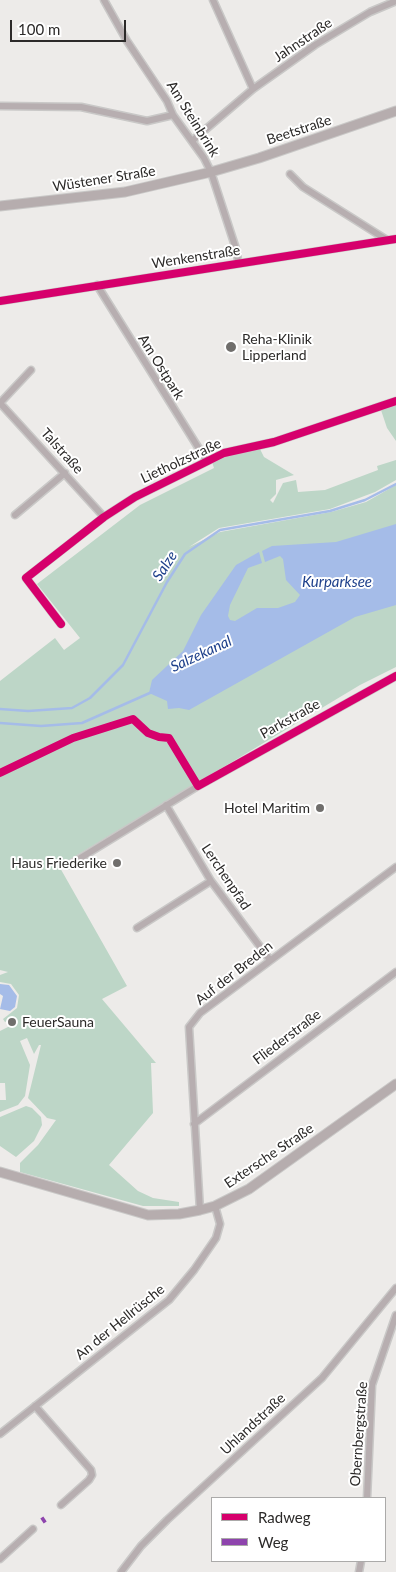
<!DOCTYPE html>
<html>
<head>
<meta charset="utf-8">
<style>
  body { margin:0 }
  #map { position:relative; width:396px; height:1572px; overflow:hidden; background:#edebe9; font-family:Lato,sans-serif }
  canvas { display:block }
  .legend { position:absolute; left:211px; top:1497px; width:175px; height:65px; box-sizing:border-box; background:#fff; border:1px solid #abaaa9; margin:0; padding:6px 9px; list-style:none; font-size:15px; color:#2c2a29 }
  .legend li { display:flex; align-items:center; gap:10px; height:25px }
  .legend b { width:25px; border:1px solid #abaaa9 }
  .scale { position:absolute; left:10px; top:20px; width:116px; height:22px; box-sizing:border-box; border:2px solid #2c2a29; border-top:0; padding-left:6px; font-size:15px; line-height:18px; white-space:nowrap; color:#2c2a29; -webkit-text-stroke:4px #fff; paint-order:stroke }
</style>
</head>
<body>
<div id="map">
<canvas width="396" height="1572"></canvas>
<ul class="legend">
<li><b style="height:6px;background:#d6006c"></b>Radweg</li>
<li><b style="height:6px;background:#8e44ad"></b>Weg</li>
</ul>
<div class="scale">100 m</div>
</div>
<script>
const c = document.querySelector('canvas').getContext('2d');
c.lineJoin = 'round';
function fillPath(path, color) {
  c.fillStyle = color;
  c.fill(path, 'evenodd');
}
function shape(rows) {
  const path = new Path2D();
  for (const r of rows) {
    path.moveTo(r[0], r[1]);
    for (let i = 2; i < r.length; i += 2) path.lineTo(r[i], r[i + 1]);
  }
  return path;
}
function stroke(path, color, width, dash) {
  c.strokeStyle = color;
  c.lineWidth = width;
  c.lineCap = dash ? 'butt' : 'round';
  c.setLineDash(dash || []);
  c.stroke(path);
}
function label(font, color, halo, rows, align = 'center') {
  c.font = font + ' Lato,sans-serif';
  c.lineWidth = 4;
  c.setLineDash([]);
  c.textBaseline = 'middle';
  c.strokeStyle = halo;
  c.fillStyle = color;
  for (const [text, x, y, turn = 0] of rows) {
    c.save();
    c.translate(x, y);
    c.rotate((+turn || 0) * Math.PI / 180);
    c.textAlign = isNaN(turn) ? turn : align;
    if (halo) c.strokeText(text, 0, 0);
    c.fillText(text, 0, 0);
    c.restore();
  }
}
fillPath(shape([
  [396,405,396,441,387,428,381,410],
  [259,447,264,457,294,475,276,480,276,494,270,500,273,503,283,483,296,480,298,492,325,490,378,470,377,466,396,460,396,480,375,492,330,509,219,528,189,547,220,532,331,512,366,502,396,485,396,667,360,685,59,866,127,986,102,999,156,1063,151,1063,153,1113,109,1165,138,1191,153,1198,179,1202,179,1206,143,1206,20,1172,20,1163,38,1145,56,1120,47,1118,28,1098,41,1045,39,1045,34,1054,27,1038,20,1041,30,1065,25,1096,18,1105,0,1112,0,1100,6,1100,5,1083,0,1083,0,1031,16,1023,14,1018,5,1022,3,1019,17,1008,19,995,11,984,0,982,0,975,8,972,0,970,0,681,55,638,64,650,80,638,37,584,140,505,214,468,212,462,235,453],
  [26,1106,32,1108,41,1117,42,1125,34,1141,16,1157,0,1146,0,1117]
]), '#bdd6c7');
fillPath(shape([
  [396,524,396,605,355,617,189,710,179,708,168,709,167,701,149,693,152,680,183,651,201,615,236,565,259,552,262,563,248,568,230,605,228,616,230,620,235,621,257,608,278,608,295,602,300,595,286,580,283,559,280,556,265,562,262,551,272,546,336,542],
  [0,984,9,985,17,996,15,1007,10,1011,0,1009,3,996,0,994]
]), '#a5bce8');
stroke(shape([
  [0,709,28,711,72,708,90,698,123,665,167,582,185,554,220,530,330,511,365,500,396,484],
  [0,723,41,726,82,723,152,692]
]), '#a5bce8', 2.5);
const minor = shape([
  [104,0,127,41,167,101,173,115,204,158,211,172,237,252,238,262],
  [213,0,253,89],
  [0,106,81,107,147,121,173,115],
  [192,141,253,89,315,45,370,12,396,1],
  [290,174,303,187,387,240],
  [97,285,206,460],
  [0,301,396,239],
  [1,402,31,370],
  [0,403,104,517],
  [15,515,65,473],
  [61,624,26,578,104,517,135,497,224,453,274,442,396,401],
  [166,805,211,881,270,960],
  [69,865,198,786,396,676],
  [137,928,211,881],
  [194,1124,396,972],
  [200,1210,189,1027,200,1013,396,867],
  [35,1406,91,1470,92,1475,89,1480,61,1505],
  [0,1434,169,1300,194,1270,216,1238,220,1224,215,1206],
  [367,1498,372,1385,396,1315],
  [0,1559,33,1529],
  [121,1572,141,1546,167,1520,322,1378,396,1288],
  [359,1572,361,1561]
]);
const secondary = shape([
  [0,206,125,192,211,172,259,158,396,111],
  [0,1172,148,1215,179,1214,200,1210,215,1206,249,1189,396,1084]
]);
stroke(minor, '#c9c8c7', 9);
stroke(secondary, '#c9c8c7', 11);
stroke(minor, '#b7aeb0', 6);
stroke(secondary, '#b6adae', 9);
stroke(shape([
  [42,1521,45,1519]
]), '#8e44ad', 6, [12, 6]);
stroke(shape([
  [0,301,396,239],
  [61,624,26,578,104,517,135,497,224,453,274,442,396,401],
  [0,773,73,738,133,719,148,733,159,737,169,738,198,786,396,676]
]), '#d6006c', 8);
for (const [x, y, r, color] of [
  [231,347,6,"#706e6c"],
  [320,808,5,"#706e6c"],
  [117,863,5,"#706e6c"],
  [12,1022,5,"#706e6c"]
]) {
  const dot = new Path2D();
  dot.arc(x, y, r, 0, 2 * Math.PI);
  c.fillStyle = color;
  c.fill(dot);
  stroke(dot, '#fff', 2);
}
label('14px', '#2c2a29', '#fff', [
  ["Jahnstraße",303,40,-34],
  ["Am Steinbrink",193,119,58],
  ["Beetstraße",299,130,-18],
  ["Wüstener Straße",104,179,-9],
  ["Wenkenstraße",196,257,-9],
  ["Am Ostpark",161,367,58],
  ["Talstraße",62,451,48],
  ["Lietholzstraße",181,461,-25],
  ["Parkstraße",290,719,-29],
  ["Lerchenpfad",226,877,56],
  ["Auf der Breden",234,973,-38],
  ["Fliederstraße",287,1037,-37],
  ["Extersche Straße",269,1156,-34],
  ["An der Hellrüsche",120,1322,-39],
  ["Uhlandstraße",253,1424,-43],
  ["Obernbergstraße",359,1434,-86]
]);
label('14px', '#2c2a29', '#fff', [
  ["Reha-Klinik",242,339],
  ["Lipperland",242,355],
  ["Hotel Maritim",310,808,"right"],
  ["Haus Friederike",107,863,"right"],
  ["FeuerSauna",22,1022]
], 'left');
label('italic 15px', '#1e408b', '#fff', [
  ["Salze",165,566,-57],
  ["Kurparksee",337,582],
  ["Salzekanal",201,654,-25]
]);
</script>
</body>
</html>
